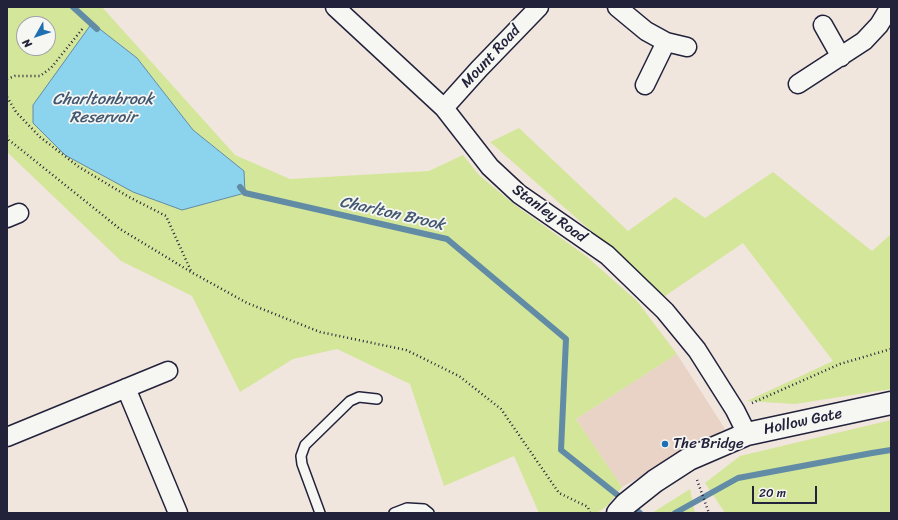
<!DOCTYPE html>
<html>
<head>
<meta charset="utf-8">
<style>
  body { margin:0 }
  #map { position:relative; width:898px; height:520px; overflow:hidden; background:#f0e6de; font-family:Sriracha,sans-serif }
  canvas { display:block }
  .frame { position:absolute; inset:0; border:8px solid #22223b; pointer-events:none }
  .north { position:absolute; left:16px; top:16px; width:40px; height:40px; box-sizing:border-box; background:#f6f6f2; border:1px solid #a1a1a9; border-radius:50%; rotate:231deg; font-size:11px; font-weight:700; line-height:16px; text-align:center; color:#22223b }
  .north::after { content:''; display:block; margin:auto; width:14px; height:18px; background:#1f6fb2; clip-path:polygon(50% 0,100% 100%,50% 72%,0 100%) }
  .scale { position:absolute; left:752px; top:486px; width:65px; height:18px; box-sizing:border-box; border:2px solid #22223b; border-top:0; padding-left:5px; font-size:12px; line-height:14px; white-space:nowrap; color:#22223b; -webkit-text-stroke:3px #f6f6f2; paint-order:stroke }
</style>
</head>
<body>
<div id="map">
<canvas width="898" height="520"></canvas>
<div class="frame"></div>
<div class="north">N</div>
<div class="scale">20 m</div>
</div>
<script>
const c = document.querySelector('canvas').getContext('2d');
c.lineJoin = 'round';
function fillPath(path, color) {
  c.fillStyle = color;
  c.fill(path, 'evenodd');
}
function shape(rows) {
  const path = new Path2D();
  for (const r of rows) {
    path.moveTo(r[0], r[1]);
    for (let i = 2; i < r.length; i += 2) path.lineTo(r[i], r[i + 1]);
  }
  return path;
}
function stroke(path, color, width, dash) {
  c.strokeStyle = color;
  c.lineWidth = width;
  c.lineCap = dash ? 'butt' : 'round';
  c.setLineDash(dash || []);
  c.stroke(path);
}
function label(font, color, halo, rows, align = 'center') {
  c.font = font + ' Sriracha,sans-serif';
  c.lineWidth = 3.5;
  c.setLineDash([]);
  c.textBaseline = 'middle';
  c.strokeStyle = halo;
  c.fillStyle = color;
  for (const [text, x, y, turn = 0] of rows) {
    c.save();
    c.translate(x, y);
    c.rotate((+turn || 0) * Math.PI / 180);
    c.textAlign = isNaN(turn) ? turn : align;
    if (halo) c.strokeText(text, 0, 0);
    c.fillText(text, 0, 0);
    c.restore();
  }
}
fillPath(shape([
  [677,354,725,429,622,487,576,419]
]), '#e9d2c6');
fillPath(shape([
  [7,7,102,7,235,155,290,179,429,171,463,155,479,175,515,205,586,256,637,301,677,354,576,419,622,487,607,506,597,513,539,513,514,456,444,486,410,384,337,349,293,359,240,392,192,296,121,261,7,152],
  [24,24,48,24,48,48,24,48],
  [137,58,193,130,244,171,33,105],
  [519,128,628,231,675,197,705,218,773,172,872,251,891,234,891,389,795,404,747,401,833,361,743,243,665,296,490,142],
  [891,420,891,513,725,513,705,483,740,456],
  [690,489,695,513,652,513]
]), '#d4e69a');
const water = shape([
  [92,23,137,58,193,130,244,171,245,193,182,210,133,192,65,155,33,123,33,105,92,23]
]);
fillPath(water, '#8cd3ee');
stroke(water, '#628ca6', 1);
stroke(shape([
  [73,7,97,29],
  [240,187,245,193,447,239,566,339,561,450,640,513],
  [675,513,738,478,872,453,891,450]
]), '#628ca6', 6);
const service = shape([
  [320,513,302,464,301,456,305,445,350,401,359,397,377,399],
  [394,513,407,508,424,509,429,513]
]);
const minor = shape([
  [335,7,444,108,490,167,519,194,607,255,665,311,697,350,735,410,747,434],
  [617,7,646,31,666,42,687,47],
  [823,25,841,57],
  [798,84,864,41,879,25,890,7],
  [645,85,666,42],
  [444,108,479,69,539,7],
  [7,218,19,213],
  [126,388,178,513],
  [7,437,168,371]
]);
const tertiary = shape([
  [618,513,626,504,655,481,689,459,747,434,891,403]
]);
stroke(service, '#22223b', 12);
stroke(minor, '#22223b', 21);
stroke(tertiary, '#22223b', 25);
stroke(shape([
  [7,79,15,76,40,76,51,68,83,28],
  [7,97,16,112,40,137,79,167,129,197,166,216,191,271],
  [7,136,9,140,120,229,191,272,247,303,320,332,406,350,459,376,501,409,559,493,588,507,590,513],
  [752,403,840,364,891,349],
  [697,480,709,513]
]), '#22223b', 2.5, [1, 3]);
stroke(service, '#f6f6f2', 9);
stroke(minor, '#f6f6f2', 18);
stroke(tertiary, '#f6f6f2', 22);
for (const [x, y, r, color] of [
  [665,444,4,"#1f6fb2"]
]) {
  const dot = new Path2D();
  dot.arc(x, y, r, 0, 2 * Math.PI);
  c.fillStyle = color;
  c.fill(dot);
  stroke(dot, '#f6f6f2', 1.5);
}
label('15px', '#22223b', '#f6f6f2', [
  ["Mount Road",491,57,-47],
  ["Stanley Road",549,214,36],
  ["Hollow Gate",803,422,-12]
]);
label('15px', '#22223b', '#f6f6f2', [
  ["The Bridge",673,444]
], 'left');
label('italic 16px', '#425771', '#f6f6f2', [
  ["Charltonbrook",103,100],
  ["Reservoir",103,118],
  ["Charlton Brook",392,214,13]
]);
</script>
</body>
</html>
